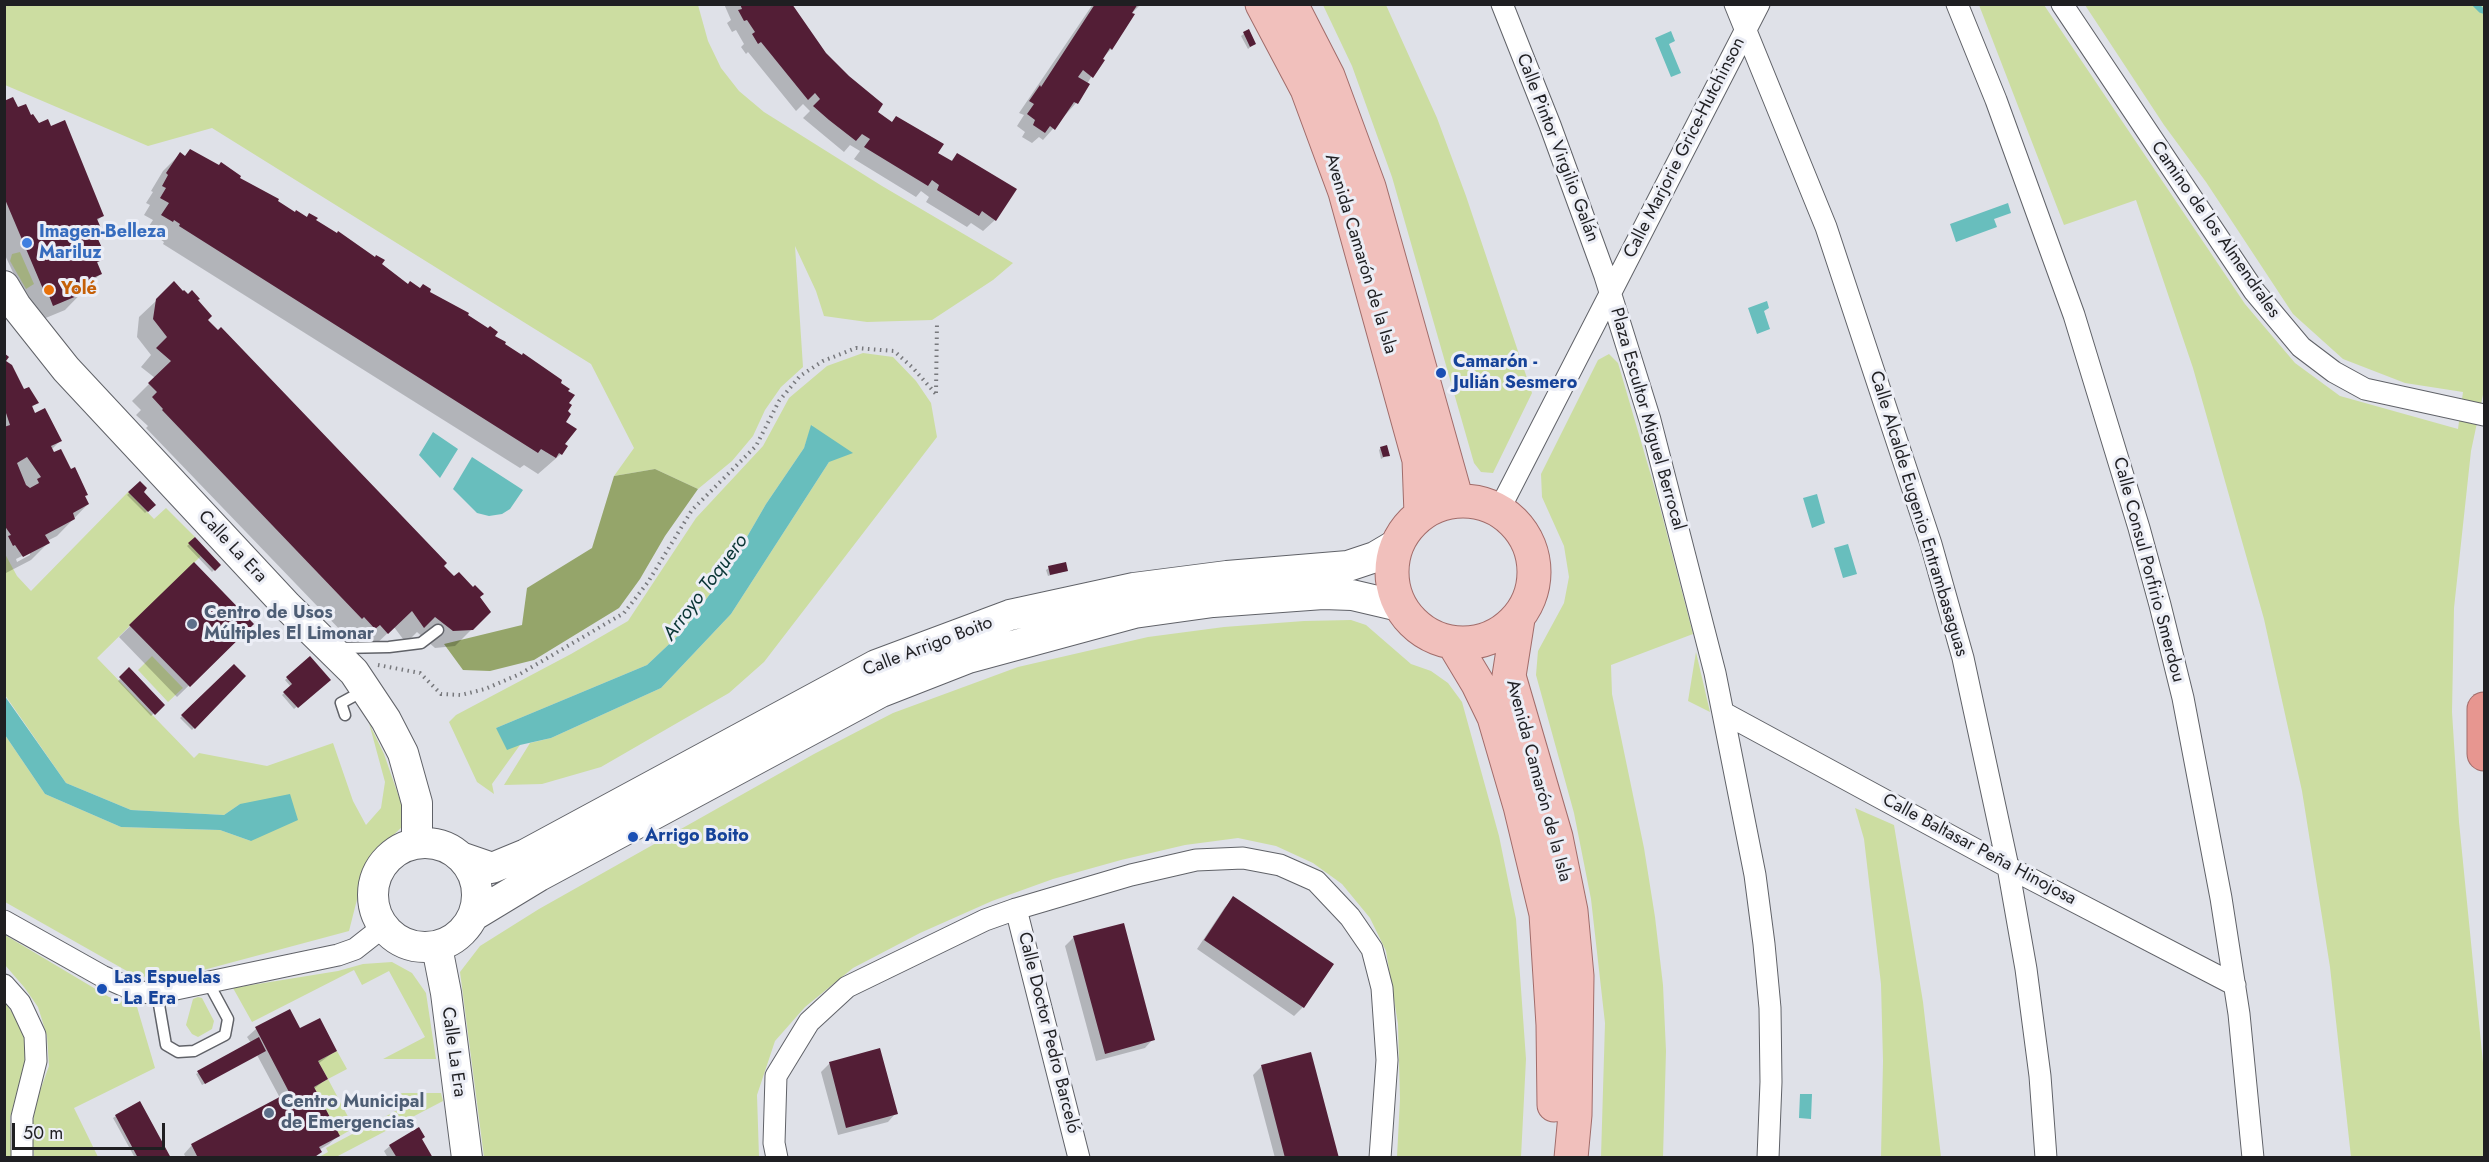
<!DOCTYPE html>
<html>
<head>
<meta charset="utf-8">
<style>
  body { margin:0 }
  #map { position:relative; width:2489px; height:1162px; overflow:hidden; background:#dfe1e8; font-family:Jost,sans-serif }
  canvas { display:block }
  .frame { position:absolute; inset:0; border:6px solid #1f1f22; pointer-events:none }
  .scale { position:absolute; left:12px; top:1123px; width:153px; height:27px; box-sizing:border-box; border:3px solid #1f1f22; border-top:0; padding-left:8px; font-size:18px; line-height:21px; white-space:nowrap; color:#1f1f22; -webkit-text-stroke:4px #eceef6; paint-order:stroke }
</style>
</head>
<body>
<div id="map">
<canvas width="2489" height="1162"></canvas>
<div class="frame"></div>
<div class="scale">50 m</div>
</div>
<script>
const c = document.querySelector('canvas').getContext('2d');
c.lineJoin = 'round';
function fillPath(path, color) {
  c.fillStyle = color;
  c.fill(path, 'evenodd');
}
function shape(rows) {
  const path = new Path2D();
  for (const r of rows) {
    if (r.length === 3) {
      path.moveTo(r[0] + r[2], r[1]);
      path.arc(r[0], r[1], r[2], 0, 2 * Math.PI);
      continue;
    }
    path.moveTo(r[0], r[1]);
    for (let i = 2; i < r.length; i += 2) path.lineTo(r[i], r[i + 1]);
  }
  return path;
}
function stroke(path, color, width, dash) {
  c.strokeStyle = color;
  c.lineWidth = width;
  c.lineCap = dash ? 'butt' : 'round';
  c.setLineDash(dash || []);
  c.stroke(path);
}
function label(font, color, halo, rows, align = 'center') {
  c.font = font + ' Jost,sans-serif';
  c.lineWidth = 6;
  c.setLineDash([]);
  c.textBaseline = 'middle';
  c.strokeStyle = halo;
  c.fillStyle = color;
  for (const [text, x, y, turn = 0] of rows) {
    c.save();
    c.translate(x, y);
    c.rotate((+turn || 0) * Math.PI / 180);
    c.textAlign = isNaN(turn) ? turn : align;
    if (halo) c.strokeText(text, 0, 0);
    c.fillText(text, 0, 0);
    c.restore();
  }
}
fillPath(shape([
  [4,5,698,5,708,41,721,68,739,91,764,112,882,186,1013,263,993,280,932,320,867,322,824,316,816,291,795,246,803,367,781,387,765,410,753,436,732,461,698,489,655,469,614,476,634,448,591,364,212,128,148,146,5,85],
  [1323,5,1386,5,1437,118,1466,196,1532,393,1493,473,1481,472,1474,463,1392,177,1352,66],
  [1979,5,2044,5,2245,304,2295,363,2340,396,2458,429,2463,392,2405,383,2343,359,2293,314,2206,182,2164,125,2085,5,2484,5,2484,390,2471,451,2454,608,2452,712,2459,822,2484,1073,2484,1157,2351,1157,2330,967,2302,791,2264,619,2193,368,2136,200,2064,225],
  [20,252,34,284,26,289,10,261,12,254],
  [863,353,893,357,916,381,931,403,937,437,764,662,729,693,601,767,542,784,504,785,530,743,551,738,661,688,731,614,829,462,812,425,804,448,766,504,729,568,683,631,647,665,496,728,520,745,492,784,494,794,477,782,449,722,456,715,571,654,628,621,696,518,763,446,789,398,827,366],
  [1609,354,1618,363,1657,496,1693,634,1611,665,1612,694,1644,848,1655,917,1663,985,1666,1051,1663,1157,1601,1157,1605,1023,1591,899,1574,813,1536,675,1538,651,1564,603,1569,577,1564,546,1542,497,1541,474,1598,360],
  [128,492,154,519,166,508,195,537,189,543,201,556,97,658,194,758,199,753,267,766,333,743,353,801,366,825,381,808,385,782,369,723,384,754,401,803,403,826,367,860,349,931,166,980,134,975,5,902,5,735,45,794,121,827,220,830,251,841,240,804,224,815,131,810,66,783,5,695,4,552,17,576,31,591],
  [1351,620,1366,625,1411,664,1431,671,1448,683,1462,702,1499,836,1516,919,1526,1059,1521,1157,1397,1157,1400,1099,1398,1024,1386,951,1370,918,1342,884,1313,863,1276,846,1238,838,1185,845,1121,860,1053,879,992,901,920,933,853,968,805,1007,775,1041,757,1095,759,1157,484,1157,460,972,480,946,539,909,814,754,893,713,1018,667,1148,637,1224,627,1304,621],
  [1696,652,1710,712,1688,701],
  [152,656,183,688,168,702,138,670],
  [1855,808,1894,825,1923,1002,1941,1157,1881,1157,1883,1061,1881,984,1864,839],
  [5,935,109,997,137,1007,155,1068,74,1108,98,1157,34,1157,32,1127,37,1099,49,1066,47,1036,38,1007,24,987,5,965],
  [392,962,412,973,426,993,436,1059,383,1059,425,1037,389,971,362,985,354,970,252,1022,233,988,338,971,363,964],
  [198,997,202,998,214,1021,212,1029,198,1037,192,1034,186,1025,193,999],
  [4,1001,23,1028,26,1060,10,1118,12,1158,4,1157],
  [337,1051,347,1069,328,1079,354,1128,340,1136,314,1087,328,1079,318,1061],
  [401,1093,441,1093,443,1101,336,1157,319,1157,328,1152,326,1148,407,1105]
]), '#ccdda1');
fillPath(shape([
  [655,469,698,489,665,536,640,579,619,608,534,660,490,671,463,670,444,644,522,625,527,588,592,548,614,476]
]), '#95a56a');
fillPath(shape([
  [1671,31,1675,41,1669,44,1681,73,1671,77,1655,38],
  [2008,203,2011,213,1994,219,1997,227,1956,242,1950,224],
  [1767,301,1769,308,1764,311,1770,329,1757,334,1748,308],
  [811,425,853,453,829,462,731,614,661,688,551,738,520,745,507,750,496,728,647,665,683,631,729,568,766,504,804,448],
  [433,432,458,449,440,478,419,455],
  [472,457,523,490,510,509,502,514,489,516,477,513,453,489],
  [1817,494,1825,523,1812,528,1803,498],
  [1848,544,1857,574,1843,578,1834,548],
  [4,695,66,783,131,810,224,815,240,804,290,794,298,820,251,841,220,830,121,827,45,794,5,735],
  [1800,1094,1812,1094,1811,1119,1799,1118]
]), '#68bebd');
fillPath(shape([
  [724,4,790,4,825,54,876,112,891,123,896,118,936,153,950,162,958,154,995,220,983,231,971,223,967,227,926,202,929,197,921,191,916,197,854,159,860,151,850,145,844,152,803,118,810,111,803,104,796,111,748,52,746,54,741,47,744,44,736,30,732,32,727,23,731,20],
  [1093,4,1141,4,1131,14,1111,49,1101,60,1076,103,1043,140,1039,137,1032,143,1022,137,1025,132,1017,126,1024,115,1019,113],
  [1248,31,1254,44,1248,49,1241,36],
  [4,104,30,117,103,215,97,221,102,234,97,240,101,259,96,264,100,274,65,310,36,322,4,253],
  [190,151,275,202,306,218,309,214,314,221,408,285,428,292,493,336,567,404,561,454,538,474,524,465,520,468,163,244,164,242,156,236,154,238,145,232,153,220,144,215,150,205,146,203,153,192,151,191,163,171,180,154,184,157],
  [174,284,206,320,442,566,478,597,489,612,455,646,435,648,417,632,406,643,394,627,371,649,363,640,358,645,346,633,345,635,146,428,148,426,136,415,141,410,132,401,155,378,141,367,151,355,137,337,139,317],
  [4,361,24,391,37,403,31,408,34,415,60,441,51,450,71,471,86,495,84,497,88,504,57,536,47,541,48,543,31,560,6,573],
  [30,552,30,555,17,562,16,559],
  [1381,448,1388,455,1381,459,1379,450],
  [140,483,141,492,154,505,145,513,127,495],
  [195,539,219,565,212,572,187,546],
  [194,564,252,624,177,697,119,637],
  [1049,568,1066,571,1048,576,1046,570],
  [310,658,329,680,294,709,282,695,291,687,285,680],
  [234,666,244,676,192,730,180,718],
  [129,670,163,705,151,716,118,681],
  [1234,898,1303,1007,1294,1016,1197,949,1225,907],
  [1074,937,1153,1039,1145,1048,1096,1061,1065,946],
  [289,1011,299,1030,335,1051,318,1064,326,1079,314,1089,338,1136,329,1144,319,1150,320,1152,315,1158,186,1158,184,1154,192,1145,280,1098,257,1055,202,1085,196,1074,251,1043,247,1037,256,1029],
  [879,1050,896,1113,888,1122,838,1135,821,1072,829,1064],
  [1262,1066,1338,1158,1275,1158,1253,1075],
  [116,1116,169,1158,135,1158,113,1118],
  [421,1140,431,1158,388,1158,384,1151,390,1146]
]), '#0003');
stroke(shape([
  [2475,4,2481,10,2484,11]
]), '#68bebd', 6);
fillPath(shape([
  [740,4,792,4,826,53,849,76,883,104,878,112,892,122,896,116,944,144,938,153,952,161,957,153,1017,189,996,221,982,211,979,216,937,190,939,185,932,180,928,186,864,147,870,139,862,134,856,141,829,120,813,106,820,99,815,93,808,100,761,42,758,44,752,34,755,32,747,20,744,21,738,10,742,9],
  [1095,4,1138,4,1132,13,1135,14,1112,50,1110,48,1103,59,1105,60,1093,78,1083,70,1078,77,1090,84,1078,104,1074,102,1055,130,1050,126,1045,133,1033,125,1035,120,1027,114,1034,104,1029,101,1040,85,1041,87],
  [1249,29,1256,44,1250,47,1243,32],
  [13,97,18,107,26,104,31,115,33,114,39,123,48,119,51,126,65,120,104,216,97,219,104,235,97,237,103,250,100,251,103,260,97,262,102,274,93,278,94,282,82,289,84,293,53,306,46,288,43,289,4,197,4,101],
  [190,149,219,165,221,162,241,176,240,178,279,199,278,201,295,212,296,210,307,217,309,213,318,218,316,220,337,233,338,231,375,257,376,255,385,260,382,264,408,284,410,281,420,288,423,284,431,289,430,292,469,313,468,315,488,328,490,326,498,332,495,336,506,342,505,344,522,355,523,353,562,380,561,383,570,389,568,391,575,395,569,403,572,405,568,411,571,414,566,422,577,429,565,444,568,446,562,455,559,453,556,458,541,449,538,453,179,226,180,224,174,220,173,222,161,215,169,203,160,198,166,188,162,186,168,175,166,173,180,152,185,156],
  [174,281,183,291,184,290,188,294,192,290,200,299,198,300,212,316,208,320,218,330,221,327,447,563,444,566,454,576,459,572,473,587,475,585,484,594,480,597,491,612,473,630,453,631,435,617,424,628,412,611,388,634,380,625,375,629,364,617,362,619,162,410,163,409,152,397,157,392,148,383,171,361,156,348,167,337,153,319,156,299],
  [4,353,9,357,6,361,12,365,24,389,29,387,39,403,32,406,35,413,45,408,62,441,51,446,54,452,61,449,71,469,75,467,88,495,85,496,89,504,73,513,75,519,45,535,50,543,23,557,15,545,13,546,8,536,11,535,4,525,4,427,10,425,4,407],
  [27,457,41,477,37,479,39,483,30,488,26,485,17,463],
  [1387,445,1390,456,1383,457,1380,447],
  [140,481,147,488,144,492,156,505,148,512,128,492],
  [195,537,221,565,215,571,188,543],
  [194,562,254,624,190,687,129,625],
  [1066,562,1068,571,1050,575,1048,566],
  [310,656,331,680,298,708,283,692,292,684,286,677],
  [234,664,246,676,195,729,181,715],
  [129,667,165,705,155,715,119,677],
  [1233,896,1334,964,1304,1008,1204,940],
  [1124,923,1155,1040,1105,1054,1073,936],
  [290,1009,300,1028,320,1018,337,1051,318,1061,328,1079,314,1087,340,1136,319,1147,322,1152,313,1158,198,1158,191,1144,289,1092,255,1027],
  [259,1037,266,1051,205,1084,197,1071],
  [880,1048,898,1114,846,1128,829,1062],
  [1311,1052,1339,1158,1285,1158,1261,1065],
  [140,1101,171,1158,138,1158,115,1115],
  [419,1127,425,1137,422,1139,433,1158,397,1158,389,1145]
]), '#531e36');
const lane = shape([
  [339,648,389,647,421,643,438,630],
  [345,715,341,703,365,690],
  [157,993,166,1045,178,1052,194,1051,225,1035,228,1019,208,982]
]);
const street = shape([
  [1502,4,1550,125,1605,276,1650,420,1715,673,1755,875,1764,944,1770,1008,1771,1082,1768,1158],
  [1735,4,1826,227,1931,544,1963,658,2008,867,2026,969,2040,1076,2046,1158],
  [1957,4,1996,100,2074,315,2139,528,2160,605,2183,698,2221,898,2239,1014,2253,1158],
  [2062,4,2254,291,2301,347,2334,372,2365,389,2484,415],
  [1499,510,1759,4],
  [1724,713,2008,867,2235,985],
  [1016,909,1079,1158],
  [4,921,102,976,138,992,157,993,338,955,355,949,383,927],
  [4,985,20,1003,35,1035,36,1061,22,1117,22,1158],
  [777,1158,774,1143,776,1076,809,1022,847,987,985,920,1016,909,1131,875,1196,860,1243,858,1280,865,1316,881,1350,917,1372,949,1382,988,1387,1060,1380,1158]
]);
const secondary = shape([
  [4,286,16,306,66,369,287,606,354,672,386,720,403,753,417,803,417,843],
  [425,895,52],
  [463,858,492,868,526,854,876,665,1010,615,1134,588,1227,576,1348,566,1375,557,1397,544],
  [473,916,539,876,881,692,968,658,1134,613,1213,602,1323,594,1352,595,1399,606],
  [437,947,446,993,467,1158]
]);
const primary = shape([
  [1262,4,1307,89,1345,192,1419,460,1421,514],
  [1291,4,1328,76,1369,187,1457,501],
  [1463,572,71],
  [1518,619,1509,676,1556,837,1571,911,1577,976,1575,1115,1571,1158],
  [1454,644,1478,684,1494,717,1520,806,1546,914,1553,1025,1554,1105]
]);
const highway = shape([
  [2484,709,2484,754]
]);
stroke(lane, '#606268', 13);
stroke(street, '#606268', 23);
stroke(secondary, '#606268', 32);
stroke(primary, '#a16c6a', 35);
stroke(highway, '#a16c6a', 35);
stroke(shape([
  [936,393,937,322],
  [378,665,420,673,441,694,461,695,485,689,520,674,624,613,648,582,692,510,756,446,779,401,800,376,823,361,856,348,894,351,913,368,936,394]
]), '#78797d', 4, [1.5, 4.5]);
stroke(lane, '#fff', 10);
stroke(street, '#fff', 21);
stroke(secondary, '#fff', 30);
stroke(primary, '#f1c0bc', 33);
stroke(highway, '#e79690', 33);
for (const [x, y, r, color] of [
  [27,243,6,"#3f7fe0"],
  [49,290,6,"#e8710a"],
  [1441,373,6,"#1a4fb4"],
  [192,624,6,"#5c6f8a"],
  [633,837,6,"#1a4fb4"],
  [102,989,6,"#1a4fb4"],
  [269,1113,6,"#5c6f8a"]
]) {
  const dot = new Path2D();
  dot.arc(x, y, r, 0, 2 * Math.PI);
  c.fillStyle = color;
  c.fill(dot);
  stroke(dot, '#eceef6', 2);
}
label('18px', '#1f1f22', '#eceef6', [
  ["Calle Pintor Virgilio Galán",1557,148,69],
  ["Calle Marjorie Grice-Hutchinson",1685,148,-63],
  ["Camino de los Almendrales",2215,230,55],
  ["Avenida Camarón de la Isla",1360,254,73],
  ["Plaza Escultor Miguel Berrocal",1647,419,74],
  ["Calle Alcalde Eugenio Entrambasaguas",1918,514,73],
  ["Calle La Era",232,547,47],
  ["Calle Consul Porfirio Smerdou",2148,570,75],
  ["Calle Arrigo Boito",928,647,-21],
  ["Avenida Camarón de la Isla",1538,781,75],
  ["Calle Baltasar Peña Hinojosa",1979,850,28],
  ["Calle Doctor Pedro Barceló",1048,1033,76],
  ["Calle La Era",453,1052,82]
]);
label('bold 18px', '#366cbe', '#eceef6', [
  ["Imagen-Belleza",39,233],
  ["Mariluz",39,254]
], 'left');
label('bold 18px', '#c56008', '#eceef6', [
  ["Yolé",61,290]
], 'left');
label('bold 18px', '#164399', '#eceef6', [
  ["Camarón -",1453,363],
  ["Julián Sesmero",1453,384],
  ["Arrigo Boito",645,837],
  ["Las Espuelas",114,979],
  ["- La Era",114,1000]
], 'left');
label('bold 18px', '#4e5e75', '#eceef6', [
  ["Centro de Usos",204,614],
  ["Múltiples El Limonar",204,635],
  ["Centro Municipal",281,1103],
  ["de Emergencias",281,1124]
], 'left');
label('italic 20px', '#0a3535', '#eceef6', [
  ["Arroyo Toquero",706,588,-53]
]);
</script>
</body>
</html>
